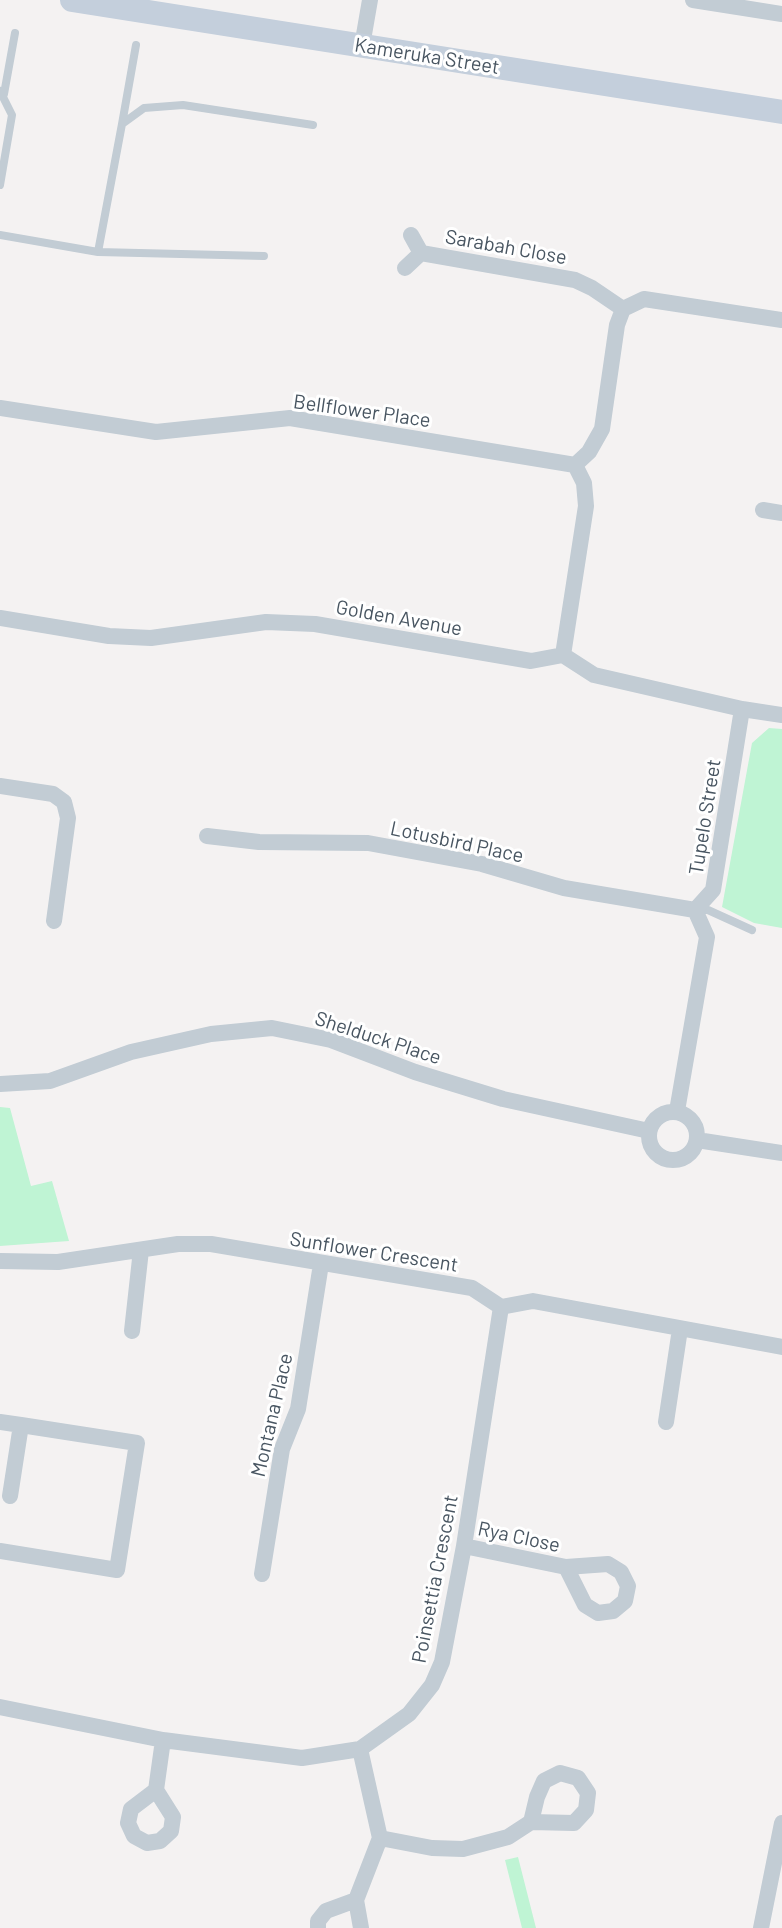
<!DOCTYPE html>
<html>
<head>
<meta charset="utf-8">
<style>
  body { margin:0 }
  canvas { display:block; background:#f4f2f2 }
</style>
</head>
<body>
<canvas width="782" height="1928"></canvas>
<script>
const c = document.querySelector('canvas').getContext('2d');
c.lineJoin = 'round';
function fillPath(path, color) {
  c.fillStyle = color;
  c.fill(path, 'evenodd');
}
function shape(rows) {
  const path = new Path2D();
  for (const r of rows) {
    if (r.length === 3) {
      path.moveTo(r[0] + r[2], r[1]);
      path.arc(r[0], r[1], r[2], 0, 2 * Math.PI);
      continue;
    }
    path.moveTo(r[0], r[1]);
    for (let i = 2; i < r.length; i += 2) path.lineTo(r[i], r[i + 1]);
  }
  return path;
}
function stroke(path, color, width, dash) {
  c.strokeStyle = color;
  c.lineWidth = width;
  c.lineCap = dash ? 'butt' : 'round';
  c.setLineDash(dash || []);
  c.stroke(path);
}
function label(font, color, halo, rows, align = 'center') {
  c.font = font + ' Barlow,sans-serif';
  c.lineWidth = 6;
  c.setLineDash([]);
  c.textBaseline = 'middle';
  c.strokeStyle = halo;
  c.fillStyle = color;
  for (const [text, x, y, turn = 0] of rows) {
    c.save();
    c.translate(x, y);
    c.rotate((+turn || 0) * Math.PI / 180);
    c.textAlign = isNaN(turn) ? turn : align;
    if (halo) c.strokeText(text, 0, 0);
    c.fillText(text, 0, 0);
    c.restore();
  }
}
fillPath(shape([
  [769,728,782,729,782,928,754,923,722,907,752,743],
  [0,1107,10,1108,31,1186,52,1181,69,1241,0,1246],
  [518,1857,536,1928,522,1928,505,1860]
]), '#bff4d4');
stroke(shape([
  [0,91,12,115,0,185],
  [4,94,15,33],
  [122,124,136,45],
  [0,235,98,252,264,256],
  [98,252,122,124,144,108,183,105,313,125],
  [697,910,708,910,752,930]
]), '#c2ccd4', 8);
stroke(shape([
  [693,0,782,14],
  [362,46,370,0],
  [421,253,575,280,592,288,623,309],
  [405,268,421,253,411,235],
  [0,408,156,432,290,418,575,465],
  [763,510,782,513],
  [0,618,109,636,151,638,266,622,315,624,531,661,563,655,594,675,742,709,782,715],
  [563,655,586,506,584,483,575,465,589,452,602,429,617,325,623,309,644,299,782,320],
  [0,786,53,794,64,802,68,818,54,921],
  [207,836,259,842,368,843,482,864,564,888,695,910],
  [0,1084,50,1081,131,1052,211,1034,272,1028,331,1040,415,1072,503,1099,649,1131],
  [677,1111,707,937,695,910,713,890,742,709],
  [673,1136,24],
  [697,1140,782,1153],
  [0,1261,58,1262,178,1244,211,1244,472,1288,501,1307,533,1301,782,1347],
  [132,1331,141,1250],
  [0,1422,21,1425],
  [666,1422,680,1329],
  [464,1546,566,1567,608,1564,621,1572,628,1586,625,1601,613,1611,598,1613,585,1605,566,1567],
  [0,1551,117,1570,137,1443,21,1425,10,1496],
  [262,1574,282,1449,298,1409,321,1264],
  [0,1707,163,1740,302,1758,360,1749,409,1714,432,1685,442,1662,464,1546,501,1307],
  [360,1749,380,1838,356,1900,361,1928],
  [156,1790,131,1809,128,1823,134,1836,147,1843,160,1841,171,1831,173,1817,156,1790,163,1740],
  [380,1838,432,1848,463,1849,508,1837,531,1822,574,1823,586,1810,588,1793,578,1778,560,1773,544,1781,537,1797,531,1822],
  [318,1928,318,1921,326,1911,356,1900],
  [761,1928,782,1823]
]), '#c2ccd4', 16);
stroke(shape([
  [72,0,782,112]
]), '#c4cfdc', 24);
label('20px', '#485561', '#fff', [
  ["Kameruka Street",427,56,9],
  ["Sarabah Close",506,247,10],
  ["Bellflower Place",362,411,8],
  ["Golden Avenue",399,618,10],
  ["Tupelo Street",705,817,-81],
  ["Lotusbird Place",457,842,12],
  ["Shelduck Place",378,1038,18],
  ["Sunflower Crescent",374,1252,9],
  ["Montana Place",272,1415,-77],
  ["Rya Close",519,1537,12],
  ["Poinsettia Crescent",435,1579,-79]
]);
</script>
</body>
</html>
